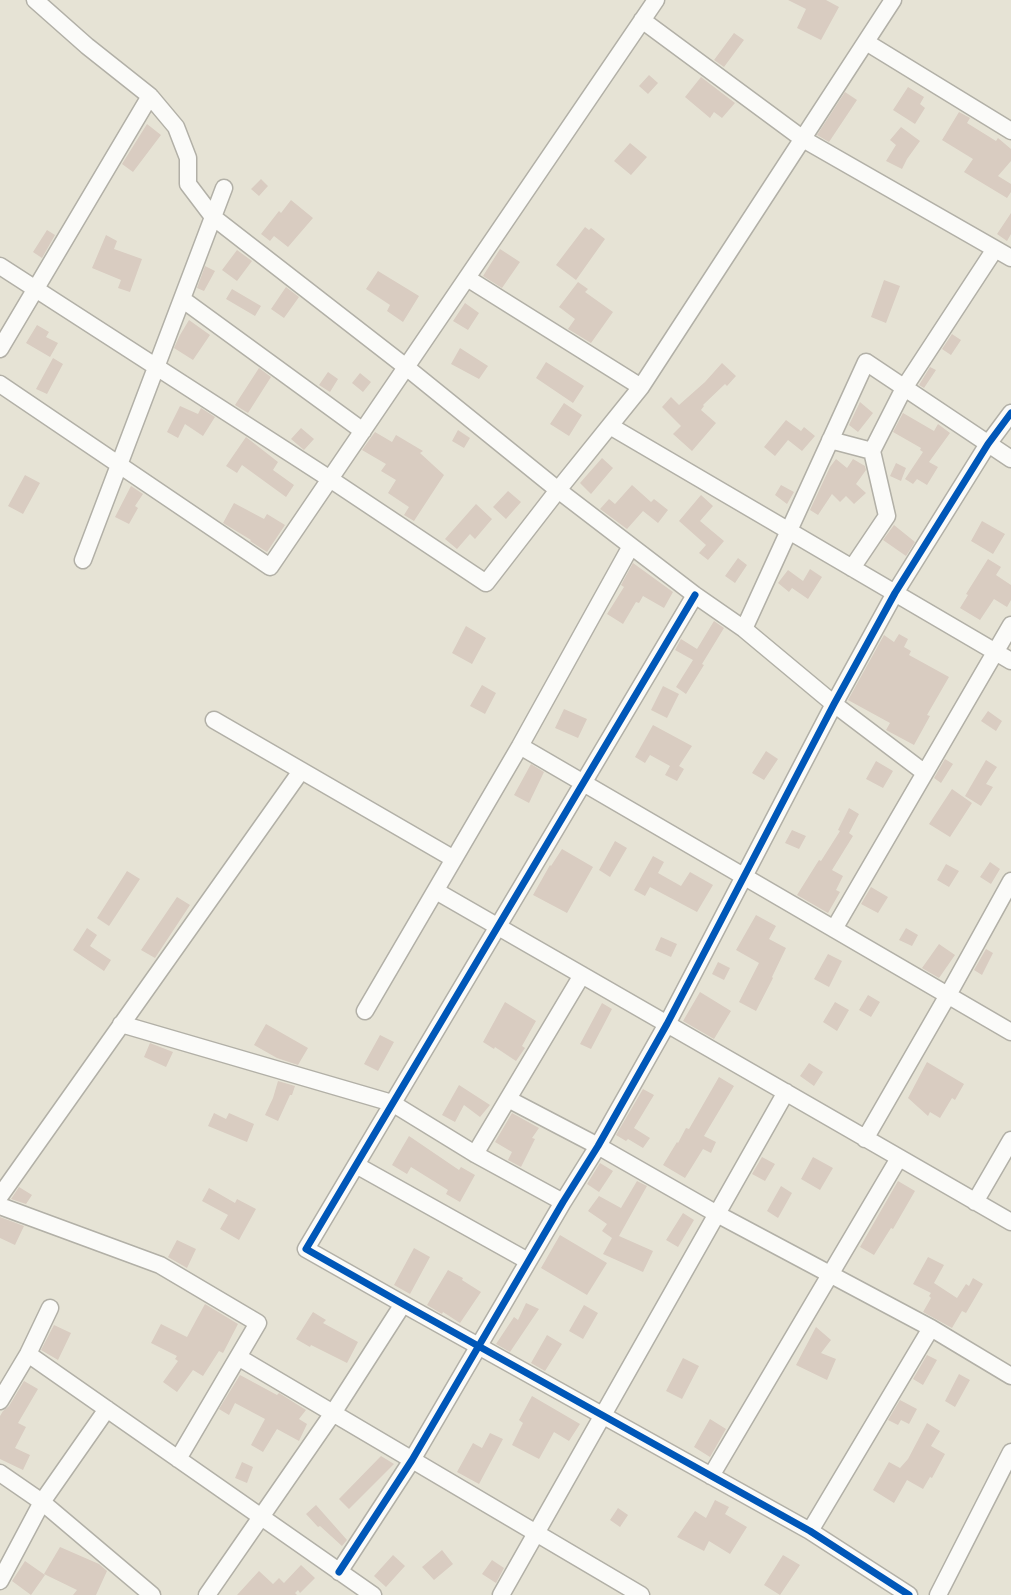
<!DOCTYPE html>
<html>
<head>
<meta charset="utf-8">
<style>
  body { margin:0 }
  canvas { display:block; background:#e6e3d5 }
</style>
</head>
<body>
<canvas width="1011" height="1595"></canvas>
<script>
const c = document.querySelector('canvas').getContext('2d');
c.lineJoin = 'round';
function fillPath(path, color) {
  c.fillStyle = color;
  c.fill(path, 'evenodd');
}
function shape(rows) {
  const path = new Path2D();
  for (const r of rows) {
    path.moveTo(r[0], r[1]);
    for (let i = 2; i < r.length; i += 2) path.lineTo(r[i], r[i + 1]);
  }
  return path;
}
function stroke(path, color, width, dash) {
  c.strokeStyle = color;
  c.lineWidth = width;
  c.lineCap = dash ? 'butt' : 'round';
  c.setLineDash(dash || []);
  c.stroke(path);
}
fillPath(shape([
  [788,0,826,0,839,7,821,40,797,28,806,9],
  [734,33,744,40,724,67,714,60],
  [649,75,658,83,648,94,639,86],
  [701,77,735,103,722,118,714,112,710,118,685,97],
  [908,87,924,97,920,104,925,108,915,124,893,110],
  [845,92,857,100,829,142,817,135],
  [959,112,970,118,967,123,996,141,998,138,1011,149,1011,161,998,176,1011,184,1011,192,1007,198,964,172,973,159,942,140],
  [147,124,161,135,133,172,122,164],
  [901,127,920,141,907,159,902,169,886,161,896,145,890,140],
  [630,143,647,157,631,175,614,161],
  [261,179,268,186,259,196,251,189],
  [291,200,313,218,288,247,274,236,270,241,261,234,279,211,281,213],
  [1011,213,1011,234,1007,241,997,234],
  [585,227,589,230,591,228,605,239,576,280,556,265],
  [47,230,55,235,42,258,33,252],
  [106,235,117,241,114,249,142,259,130,292,118,288,121,280,92,268],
  [500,249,520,262,502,288,483,276],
  [237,250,252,261,237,281,222,270],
  [205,266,215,271,204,291,197,288],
  [378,271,419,296,403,322,387,311,390,305,366,289],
  [884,280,900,286,886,323,871,317],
  [578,282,588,289,585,292,613,312,591,343,568,329,575,319,559,307],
  [286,287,299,297,284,318,271,309],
  [232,289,261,306,255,316,226,299],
  [465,303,479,313,468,330,453,321],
  [189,320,210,335,193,360,174,348,180,335],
  [37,325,49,332,46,337,58,343,50,357,26,343],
  [952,334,961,340,951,355,942,349],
  [460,348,488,366,479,379,451,364],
  [53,358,63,364,47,394,36,389],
  [546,362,584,386,573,403,536,378],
  [722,363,736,376,727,386,725,384,703,405,704,406,701,410,716,423,692,451,673,434,681,426,662,407,671,397,679,405,705,382],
  [930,367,936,370,924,388,919,385],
  [259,368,271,377,248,413,235,405],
  [328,372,338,379,330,392,319,385],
  [360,373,371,382,363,392,352,383],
  [860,402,873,413,858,432,849,425],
  [564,403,582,415,569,436,550,424],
  [180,406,198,414,201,408,215,417,203,436,185,424,178,438,167,432],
  [903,413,934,431,938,424,950,433,929,462,938,467,927,485,917,479,913,484,905,479,923,452,920,450,921,448,893,432],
  [786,420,801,431,804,427,815,436,802,451,788,440,775,456,764,447],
  [301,428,314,439,304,450,291,439],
  [458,430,470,438,464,448,452,441],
  [375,432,392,442,396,435,423,451,420,453,444,475,414,521,404,515,409,507,388,493,396,480,381,471,386,464,362,450],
  [246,437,278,462,273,470,294,485,286,497,242,465,237,473,226,466],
  [602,458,613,468,591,494,580,483],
  [836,459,847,468,853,459,865,466,866,470,856,484,866,493,854,504,846,496,840,502,832,494,818,515,810,510,830,467],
  [896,463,906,468,901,481,890,476],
  [25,475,40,483,23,514,8,506],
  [632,485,651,502,654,499,668,510,658,523,643,511,627,529,600,509,609,499,615,504],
  [781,485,794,492,787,504,775,495],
  [131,486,143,494,135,506,138,508,129,524,115,517],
  [508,491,521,502,506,519,493,507],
  [701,495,713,506,700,521,724,541,708,560,699,553,706,545,679,521],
  [234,503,264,519,267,514,285,525,267,552,250,541,251,540,223,523],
  [476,504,492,519,475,539,470,534,457,549,445,539],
  [982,521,1005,534,993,554,971,541],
  [894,525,915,542,906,556,883,540],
  [738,558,747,565,735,583,725,576],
  [988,559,1001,567,996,575,1011,585,1011,600,1007,607,994,599,980,620,960,608,968,595,966,594],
  [633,563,673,592,664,608,643,596,639,603,636,602,623,624,607,614,624,587,621,585],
  [810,569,822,577,808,599,792,588,789,592,778,583,788,570,803,581],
  [714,621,724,628,702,664,704,665,686,694,676,687,693,660,675,650,681,639,697,649],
  [466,626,486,638,472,664,452,653],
  [899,634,908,639,904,647,911,651,909,655,949,677,927,715,930,716,914,745,886,730,890,723,848,700,884,635,894,642],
  [482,685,496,693,485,714,470,706],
  [663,686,679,694,667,718,651,710],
  [564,709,587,719,578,738,555,728],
  [988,711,1002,721,996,731,981,721],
  [653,725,692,746,679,766,684,769,677,781,665,775,670,766,650,755,645,763,635,757],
  [766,751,778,759,764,780,752,773],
  [945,759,953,764,941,783,934,778],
  [986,760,997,767,986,784,993,787,981,806,965,796],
  [876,761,893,771,883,788,866,779],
  [531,764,544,772,529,803,514,795],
  [952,789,972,803,950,837,929,824],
  [849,808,859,814,849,833,853,836,832,870,843,876,836,890,840,892,828,913,797,895,819,860,821,861,840,831,838,830],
  [792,830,806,836,799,849,785,843],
  [615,841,627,848,610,877,599,870],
  [562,849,593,867,567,913,533,895,550,865,551,866],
  [653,856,664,862,658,873,681,886,690,872,713,885,697,912,650,887,645,896,634,890],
  [990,862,1000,869,991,884,980,877],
  [946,864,959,871,949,887,937,880],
  [127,871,140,879,109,926,97,918],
  [871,887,888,897,878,913,861,904],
  [177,897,190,905,155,958,141,950],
  [756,915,776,926,769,939,786,948,772,977,773,978,756,1011,739,1002,759,963,736,950],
  [87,928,97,935,90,946,111,960,104,971,73,950],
  [906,928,918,935,912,946,899,940],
  [661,937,677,944,671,957,655,950],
  [939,944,955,955,939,978,922,968],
  [986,949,993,953,982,975,974,970],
  [828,954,842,961,829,987,814,979],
  [718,962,730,968,724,980,712,974],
  [700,992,731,1011,714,1039,683,1021],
  [868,995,880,1002,871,1017,859,1010],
  [505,1002,536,1021,522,1046,525,1048,516,1061,495,1047,494,1049,483,1042],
  [835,1002,849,1010,837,1031,823,1022],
  [602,1003,612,1009,591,1049,580,1044],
  [266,1024,308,1048,298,1065,277,1058,254,1045],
  [380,1035,394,1042,378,1071,364,1064],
  [150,1043,173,1052,166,1067,144,1057],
  [927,1062,964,1084,955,1100,952,1098,940,1118,930,1112,928,1116,908,1098],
  [809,1063,823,1072,814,1086,800,1076],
  [719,1077,734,1086,704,1136,716,1142,711,1153,703,1149,685,1178,663,1165,677,1142,678,1143,686,1128,689,1129],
  [278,1081,295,1086,292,1095,290,1095,278,1121,265,1115,273,1098],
  [459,1085,490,1105,480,1117,464,1105,455,1122,442,1115],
  [643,1089,654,1095,634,1128,650,1138,643,1148,628,1139,626,1141,616,1135],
  [214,1113,226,1119,229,1113,254,1124,247,1142,208,1126],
  [512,1113,539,1128,532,1138,535,1139,521,1167,508,1160,512,1152,495,1142],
  [409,1136,459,1170,461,1167,475,1175,460,1202,446,1194,448,1190,411,1167,407,1174,392,1165],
  [762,1157,775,1164,765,1181,752,1174],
  [813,1157,833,1168,820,1190,801,1179],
  [600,1163,613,1171,599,1192,587,1184],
  [637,1181,647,1186,619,1236,653,1251,643,1272,603,1254,612,1238,602,1231,607,1224,588,1211,599,1196,621,1208],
  [898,1181,915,1191,893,1229,891,1228,874,1255,860,1247],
  [781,1186,792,1193,778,1218,767,1211],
  [19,1187,32,1195,26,1204,11,1199],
  [209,1188,235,1203,237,1199,256,1209,239,1240,220,1229,228,1215,202,1201],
  [683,1213,694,1220,678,1247,666,1240],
  [0,1217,24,1226,15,1245,0,1238],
  [560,1235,607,1263,587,1295,541,1268],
  [177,1240,196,1249,187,1268,168,1257],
  [414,1248,430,1257,410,1294,394,1285],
  [928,1257,944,1265,934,1283,957,1298,966,1284,969,1286,973,1278,983,1284,966,1313,962,1311,952,1328,923,1312,931,1298,929,1296,931,1293,913,1284],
  [448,1270,463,1278,462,1280,481,1292,460,1323,443,1312,442,1314,427,1305],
  [526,1303,539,1309,510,1352,496,1344,514,1317,518,1320],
  [205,1304,238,1324,223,1353,219,1351,203,1376,193,1370,177,1392,163,1382,178,1361,175,1359,177,1356,151,1343,161,1324,187,1337],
  [584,1305,598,1313,583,1339,569,1331],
  [313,1312,326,1320,323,1323,358,1342,347,1363,311,1345,310,1347,296,1339],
  [54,1325,71,1333,58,1360,41,1350],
  [816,1327,831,1340,821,1353,836,1359,827,1380,796,1365],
  [547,1335,562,1344,545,1371,531,1363],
  [927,1355,937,1360,923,1385,913,1379],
  [683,1358,699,1366,682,1399,666,1391],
  [959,1374,970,1380,955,1407,945,1401],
  [240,1375,277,1395,279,1393,306,1410,299,1419,307,1424,299,1441,277,1429,263,1452,251,1445,265,1419,235,1403,229,1415,219,1409],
  [24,1381,38,1389,18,1423,26,1427,15,1448,30,1455,23,1470,0,1459,0,1416,3,1411,9,1406],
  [532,1396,580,1424,569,1441,554,1432,539,1459,512,1445,523,1423,519,1420],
  [900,1400,917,1409,909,1424,901,1420,898,1425,888,1420],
  [710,1419,726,1429,710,1457,694,1447],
  [927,1423,940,1431,931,1446,945,1454,932,1478,930,1477,923,1489,907,1480,894,1503,873,1490,889,1462,900,1468,908,1459],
  [490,1433,503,1439,479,1484,457,1472,473,1443,482,1448],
  [381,1456,394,1464,349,1509,339,1499],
  [242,1462,253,1467,247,1483,235,1478],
  [715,1500,729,1507,725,1514,747,1527,730,1554,709,1541,704,1551,677,1537,695,1511,706,1518],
  [316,1505,347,1540,342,1546,320,1526,318,1527,306,1514],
  [618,1508,628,1515,620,1527,610,1520],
  [60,1547,99,1564,107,1571,96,1595,73,1595,77,1590,44,1574],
  [442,1550,453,1564,434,1580,422,1567],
  [393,1555,405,1566,386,1587,374,1576],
  [783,1555,800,1565,780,1595,764,1585],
  [492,1560,504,1568,496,1583,482,1574],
  [25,1561,45,1575,31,1595,12,1581],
  [301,1565,315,1578,300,1593,298,1590,295,1593,297,1595,237,1595,259,1571,273,1584,279,1578,284,1583]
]), '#d9ccc1');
const street = shape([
  [35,0,87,46,150,96,176,127,188,158,188,184,213,217,406,367,558,490,695,595,744,629,834,704,925,773],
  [642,20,803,139,1011,258],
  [866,42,1011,131],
  [0,266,330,479,486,583,558,490,641,387,893,0],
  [467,278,641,387],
  [182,299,363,431],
  [0,349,150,96],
  [0,384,270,567,656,0],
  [610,426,1011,661],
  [830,440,872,451],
  [83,560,224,188],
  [852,568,887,516,872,451,904,388,995,249],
  [695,595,306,1249,403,1304,810,1531,909,1595],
  [744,629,866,362,1011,459],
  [214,720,454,859],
  [520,746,1011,1032],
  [436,891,1011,1222],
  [834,929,1011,625],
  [365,1011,520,746,631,546],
  [121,1024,392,1103,475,1154,563,1202],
  [508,1099,598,1146,717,1214,931,1328,1011,1376],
  [865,1139,948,995,1011,881],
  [475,1154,582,975],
  [356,1165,528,1261],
  [0,1196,301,771],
  [975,1202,1011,1140],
  [0,1206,160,1265,258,1323,178,1459],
  [28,1354,373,1595],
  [238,1357,641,1595],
  [0,1401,28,1354,50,1308],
  [0,1473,42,1502,152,1595],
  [711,1476,899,1158],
  [810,1531,931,1328],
  [339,1572,412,1460,563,1202,598,1146,667,1024,834,704,895,593,988,444,1011,413],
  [0,1581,42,1502,107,1409],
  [207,1595,333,1413,403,1304],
  [501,1595,786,1092],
  [938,1595,1011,1452]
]);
stroke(street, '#b2b0a7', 19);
stroke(street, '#fbfbf9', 16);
stroke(shape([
  [695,595,306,1249,403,1304,810,1531,909,1595],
  [339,1572,412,1460,563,1202,598,1146,667,1024,834,704,895,593,988,444,1011,413]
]), '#0057b8', 7);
</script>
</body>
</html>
